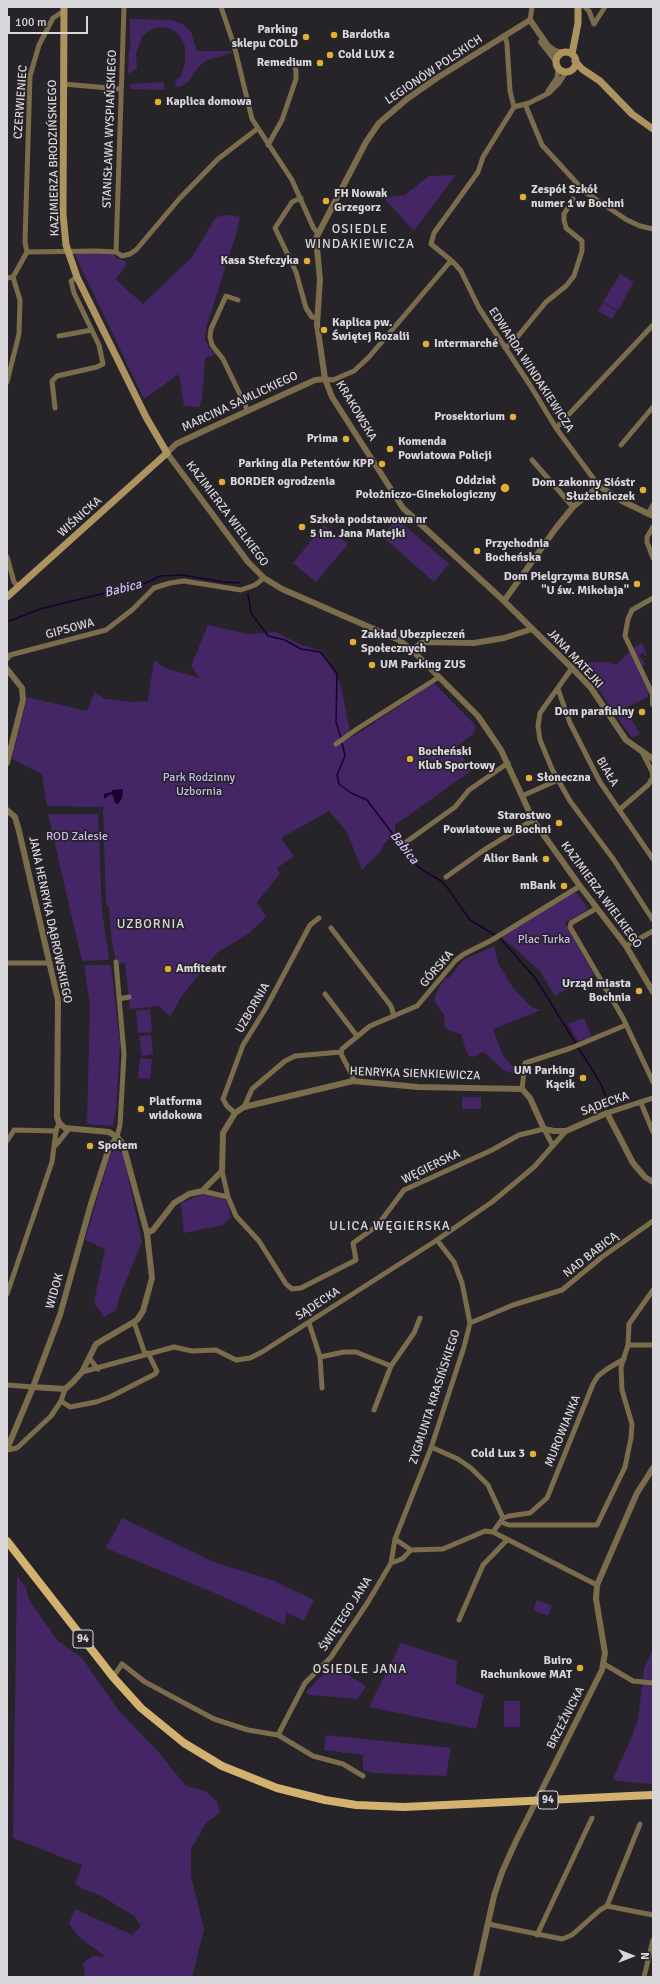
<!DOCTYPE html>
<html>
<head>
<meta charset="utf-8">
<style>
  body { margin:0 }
  #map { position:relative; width:660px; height:1984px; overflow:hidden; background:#262429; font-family:Signika,sans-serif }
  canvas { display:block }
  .frame { position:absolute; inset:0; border:8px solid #d9d7db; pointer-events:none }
  .north { position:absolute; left:612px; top:1936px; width:40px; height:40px; -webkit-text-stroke:3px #262429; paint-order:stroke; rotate:90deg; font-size:11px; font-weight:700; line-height:16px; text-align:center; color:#d9d7db }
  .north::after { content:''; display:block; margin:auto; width:14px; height:18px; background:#d9d7db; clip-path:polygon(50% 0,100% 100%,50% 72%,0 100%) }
  .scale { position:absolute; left:8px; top:16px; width:80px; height:18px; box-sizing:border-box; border:2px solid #d9d7db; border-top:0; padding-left:5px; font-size:12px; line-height:14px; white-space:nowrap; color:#d9d7db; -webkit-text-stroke:3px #262429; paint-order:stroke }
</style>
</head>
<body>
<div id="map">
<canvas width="660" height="1984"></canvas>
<div class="frame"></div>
<div class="north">N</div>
<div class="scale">100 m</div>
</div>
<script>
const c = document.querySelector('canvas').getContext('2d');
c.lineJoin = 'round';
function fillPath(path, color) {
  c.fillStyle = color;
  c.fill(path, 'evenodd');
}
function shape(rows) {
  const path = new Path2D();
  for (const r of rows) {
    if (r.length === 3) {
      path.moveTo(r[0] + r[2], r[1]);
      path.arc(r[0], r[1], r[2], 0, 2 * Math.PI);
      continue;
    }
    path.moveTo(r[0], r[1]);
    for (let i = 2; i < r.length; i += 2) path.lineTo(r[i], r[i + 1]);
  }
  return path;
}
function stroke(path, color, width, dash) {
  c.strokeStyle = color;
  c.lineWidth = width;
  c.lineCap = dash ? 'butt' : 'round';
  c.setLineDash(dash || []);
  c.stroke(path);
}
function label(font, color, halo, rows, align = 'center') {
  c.font = font + ' Signika,sans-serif';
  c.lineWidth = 3.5;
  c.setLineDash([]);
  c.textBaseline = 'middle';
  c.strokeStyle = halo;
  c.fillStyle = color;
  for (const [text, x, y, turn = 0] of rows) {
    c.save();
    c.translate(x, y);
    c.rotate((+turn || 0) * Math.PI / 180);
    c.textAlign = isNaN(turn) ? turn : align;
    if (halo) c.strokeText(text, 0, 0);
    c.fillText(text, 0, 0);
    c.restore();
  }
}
fillPath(shape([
  [130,19,172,20,184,25,191,32,197,51,230,51,232,53,207,60,198,67,189,81,182,86,178,87,176,86,175,81,181,76,185,62,185,47,182,39,176,32,168,28,160,27,152,29,142,36,136,54,137,68,128,74,129,51,131,47,130,42],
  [164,82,164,90,131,89,130,86,130,84],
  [456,175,414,231,384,198,405,195,429,176],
  [228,215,240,217,237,231,206,328,205,339,208,347,216,354,205,358,202,398,199,407,184,406,179,374,144,399,74,253,114,254,116,258,127,262,122,271,115,279,143,304,192,257,216,217],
  [620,274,634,282,618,310,603,302],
  [603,303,617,311,612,319,598,311],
  [397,519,449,564,434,582,382,536],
  [324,525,348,544,316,582,293,563],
  [208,625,248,634,276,632,299,644,321,651,341,685,351,738,434,683,476,726,473,734,456,747,472,770,395,825,395,833,384,844,380,852,362,870,347,832,329,811,281,838,294,856,277,868,280,874,257,902,266,917,248,934,218,952,183,994,170,1017,159,1006,130,1009,125,963,116,964,111,935,109,907,106,904,103,807,47,806,42,774,12,759,27,697,87,711,95,692,105,699,133,702,148,701,154,660,165,668,200,678,191,666],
  [642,643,647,655,645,656,644,653,639,655,646,664,643,666,633,648],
  [630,651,649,690,648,697,625,708,640,734,632,738,597,687,577,668,592,662,606,662,616,665],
  [48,814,98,814,102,911,109,960,82,961],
  [576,892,588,909,565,923,594,975,555,996,540,971,502,937,502,934],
  [494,946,498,963,513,988,531,1007,541,1010,493,1029,503,1056,518,1072,517,1075,503,1070,485,1053,481,1052,474,1057,469,1056,466,1051,461,1034,448,1030,445,1027,444,1015,434,1000,438,989,445,979,450,977,463,960],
  [84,965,111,965,120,1044,116,1111,113,1126,87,1124,90,1005],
  [150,1009,152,1032,138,1033,136,1011],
  [584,1018,592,1037,578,1041,568,1024],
  [151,1035,153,1054,142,1056,139,1036],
  [140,1058,152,1059,150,1079,138,1078],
  [462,1097,481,1097,481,1109,462,1109],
  [116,1150,123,1153,142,1242,120,1295,116,1310,104,1317,94,1302,105,1249,85,1240,110,1156,112,1152],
  [203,1194,226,1200,231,1217,223,1225,184,1233,181,1203],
  [122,1518,216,1563,272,1580,314,1600,304,1621,286,1612,285,1625,217,1594,106,1548],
  [17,1576,26,1588,29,1600,58,1641,82,1658,119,1711,156,1749,186,1786,205,1791,217,1801,220,1813,206,1823,191,1849,191,1876,204,1929,192,1977,85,1977,83,1963,93,1956,106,1957,79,1937,69,1924,75,1909,132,1935,141,1926,134,1916,103,1897,81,1888,75,1884,82,1865,13,1838],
  [537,1600,552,1606,548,1616,533,1610],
  [401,1643,457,1661,456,1684,484,1695,476,1729,369,1707],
  [651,1653,653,1653,653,1784,617,1781,613,1778,631,1739,638,1720,644,1669],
  [332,1665,366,1686,358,1699,309,1695,306,1692],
  [504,1701,520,1701,520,1727,504,1727],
  [326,1735,451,1748,446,1776,374,1773,363,1770,363,1755,324,1750]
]), '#442666');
fillPath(shape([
  [123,789,122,798,118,804,115,803,113,796,111,794,104,799,104,794,112,792,112,790]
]), '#19012f');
stroke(shape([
  [248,594,251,613,268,636,285,640,301,649,320,652,337,673,336,722,341,738],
  [7,622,40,609,146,583,160,576,182,575,224,582,240,583],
  [342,742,345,756,337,775,339,784,351,793,367,800,418,867,444,883,470,920,495,935],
  [499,937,536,979,576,1044],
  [578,1047,601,1084,610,1107]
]), '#19012f', 1.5);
stroke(shape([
  [221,7,234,45,252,119,292,180,313,227,318,234],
  [585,7,589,11,594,24],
  [530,20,532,7],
  [594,24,605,7],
  [505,36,507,44,510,91,514,107],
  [64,84,120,89],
  [548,91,557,78,558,68],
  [525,104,542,145,585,192,627,220,640,226,653,229],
  [268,145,282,120,296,79,296,71,293,60],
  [301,198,292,202,275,228,296,272,306,308,312,317,317,318],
  [27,252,96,251,116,252,122,256,130,254,136,250,180,198,218,159,257,129],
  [27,252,25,242,30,76,39,45,53,18,64,11],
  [116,252,124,7],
  [453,262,431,244,434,233,478,172,483,157,514,107,529,103,549,93,559,83,566,72],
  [7,278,13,277,27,252],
  [238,300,226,296,211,329,210,337,212,345,223,359,248,411],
  [59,336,92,330],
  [505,348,514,341,546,302,566,286,574,276,582,251,582,241,566,228,564,220,564,214,573,199],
  [325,379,333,380,354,371,369,357,449,263,453,262,461,271,479,308,530,385,556,428,599,486],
  [7,382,19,334,20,300,13,277],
  [55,408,52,381,57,376,97,367,103,364,99,345,74,293,71,281,77,277],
  [556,428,653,325],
  [621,445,653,407],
  [532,460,573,507],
  [648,514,653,505],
  [653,527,647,537,647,542,653,558],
  [7,557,14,582,19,587],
  [7,659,10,655,106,630,132,610,154,588,170,583,184,581,241,590,255,585,264,578],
  [572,668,540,713,538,726,540,740,552,769,570,801,614,860,653,920],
  [558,689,570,723,600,782,653,859],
  [652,693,625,636,628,619,632,610,653,598],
  [336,744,357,729,439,677],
  [522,796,558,780],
  [619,810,648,785,653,777,652,771,642,752],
  [402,845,455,807,469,790,508,763],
  [446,877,484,850,533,820],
  [597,908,571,923,570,927,623,1018,653,1082],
  [331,928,391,1006,394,1016],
  [626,946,653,931],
  [116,962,124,1054,120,1125,117,1137],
  [7,963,50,963],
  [325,994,357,1036],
  [119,999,129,997],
  [353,1081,353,1077,341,1054,342,1049,370,1026,417,1006,456,960,464,954,492,940,580,886],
  [522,1089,525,1063,571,1048,626,1025],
  [641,1103,653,1132],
  [244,1107,252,1089,285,1061,295,1056,341,1052],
  [235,1113,227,1106,223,1099,243,1045,266,1008,310,925,319,918],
  [607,1113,653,1098],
  [7,1141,14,1130,56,1131],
  [56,1145,69,1129],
  [222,1171,228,1197,236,1216,259,1241,286,1284,292,1289,301,1288,356,1260,353,1243,377,1226,404,1190,492,1150,519,1135,544,1129,553,1146],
  [202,1191,228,1197],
  [7,1294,52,1162,56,1131,59,1123],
  [134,1322,145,1354],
  [309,1323,320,1357,322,1388],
  [470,1323,513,1305,562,1290,602,1257,653,1221],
  [628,1345,629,1324,653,1290],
  [320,1357,344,1352,356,1352,391,1366],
  [89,1358,98,1369],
  [82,1372,174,1347,192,1351,216,1350,236,1360,250,1358,262,1352,437,1240,492,1202,534,1167,566,1131],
  [7,1385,33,1387],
  [61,1401,70,1407,96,1402,110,1397,155,1374,157,1371,148,1353],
  [374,1410,391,1366,414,1333,420,1318],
  [431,1447,458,1459,471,1468,488,1485,503,1518],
  [7,1450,17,1448,51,1416,61,1401,65,1389],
  [501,1522,509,1525,597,1525,625,1467,631,1438,632,1424,622,1390,621,1367,628,1345,653,1345],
  [493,1532,503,1518,509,1516,530,1513,547,1498,593,1384,598,1376,607,1369,624,1359],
  [411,1550,443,1549,485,1531,493,1532,597,1585],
  [391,1563,402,1559,411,1550,395,1539],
  [459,1620,483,1565,507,1540],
  [604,1664,633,1681,653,1683],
  [113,1677,122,1664,145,1682,214,1719,248,1730,278,1735,313,1756,343,1764,363,1776],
  [278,1735,305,1683,331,1657,368,1602,391,1563,395,1539,431,1448,464,1347,470,1323,462,1283,454,1262,437,1240],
  [607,1906,640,1824],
  [488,1924,562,1939,572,1935,600,1910,607,1906,653,1915],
  [537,1935,592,1818],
  [644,1977,653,1940]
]), '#7b6c4c', 5);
stroke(shape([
  [541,42,556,61],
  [562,53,555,51,548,46,530,20,437,78,407,99,379,123,366,142,316,238,320,280,317,324,325,379,332,397,403,508,504,601,572,668,591,688,626,740,653,759],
  [325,379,315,380,208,429,176,444,167,453,248,562,264,578,282,589,399,640,412,650,478,716,501,750,533,820,580,886,626,946,653,992],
  [504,601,556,528,573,507,599,486,622,501,653,516],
  [412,650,423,642,474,643,504,638,532,629],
  [7,669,22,688,23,700,7,763],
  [653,692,653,704],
  [7,810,15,817,19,831,58,1000,57,1117,59,1123,65,1128,109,1132,117,1137,123,1144,147,1233,152,1278,143,1311,137,1320,96,1344,82,1372,73,1382,65,1389,33,1387],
  [147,1233,153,1230,174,1203,189,1194,202,1191,222,1171,223,1133,235,1113,244,1107,353,1081,418,1087,522,1089,530,1098,544,1129,554,1131,566,1131,607,1113,633,1163,645,1177,653,1182],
  [7,1449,33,1387,60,1315,90,1207,109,1148,117,1137],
  [476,1977,494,1896,502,1872,516,1841,602,1670,605,1653,596,1599,597,1585,637,1493,653,1468]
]), '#7b6c4c', 6);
stroke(shape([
  [566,62,10],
  [572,54,578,23,578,7],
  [575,61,582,69,600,81,632,114,653,129],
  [7,597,167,453,146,417,77,277,66,245,63,214,64,7]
]), '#ad9360', 7);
stroke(shape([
  [7,1541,113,1677,141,1708,184,1743,222,1766,277,1788,325,1800,356,1805,404,1807,466,1804],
  [630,1796,653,1795]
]), '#d3b26f', 8);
stroke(shape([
  [466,1804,630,1796]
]), '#d3b26f', 8);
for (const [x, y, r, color] of [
  [334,35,4,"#e3ae35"],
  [306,37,4,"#e3ae35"],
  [330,55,4,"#e3ae35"],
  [320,63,4,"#e3ae35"],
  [158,102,4,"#e3ae35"],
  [523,197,4,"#e3ae35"],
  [326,201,4,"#e3ae35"],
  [307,261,4,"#e3ae35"],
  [324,330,4,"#e3ae35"],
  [426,344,4,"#e3ae35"],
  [513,417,4,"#e3ae35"],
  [346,439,4,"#e3ae35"],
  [390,449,4,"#e3ae35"],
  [382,464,4,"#e3ae35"],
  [222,482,4,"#e3ae35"],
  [505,488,5,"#e3ae35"],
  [643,490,4,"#e3ae35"],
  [302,527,4,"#e3ae35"],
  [477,551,4,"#e3ae35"],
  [637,584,4,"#e3ae35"],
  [353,642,4,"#e3ae35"],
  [372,665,4,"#e3ae35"],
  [642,712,4,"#e3ae35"],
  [410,759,4,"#e3ae35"],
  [529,778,4,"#e3ae35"],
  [559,823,4,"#e3ae35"],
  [546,859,4,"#e3ae35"],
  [564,886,4,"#e3ae35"],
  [168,969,4,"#e3ae35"],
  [639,991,4,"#e3ae35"],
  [583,1078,4,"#e3ae35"],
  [141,1109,4,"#e3ae35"],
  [90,1146,4,"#e3ae35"],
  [533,1454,4,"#e3ae35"],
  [580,1668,4,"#e3ae35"]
]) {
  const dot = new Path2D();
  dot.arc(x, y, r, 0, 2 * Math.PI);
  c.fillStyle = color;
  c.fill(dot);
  stroke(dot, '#262429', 1.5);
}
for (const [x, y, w] of [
  [83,1639,20],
  [548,1800,20]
]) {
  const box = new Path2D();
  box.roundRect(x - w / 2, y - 9, w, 18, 3);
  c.fillStyle = '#262429';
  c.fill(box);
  stroke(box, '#d9d7db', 1);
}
label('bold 11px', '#d9d7db', null, [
  ["94",83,1639],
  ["94",548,1800]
]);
label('bold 12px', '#d9d7db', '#262429', [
  ["Parking",298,30,"right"],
  ["sklepu COLD",298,44,"right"],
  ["Bardotka",342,35],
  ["Cold LUX 2",338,55],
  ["Remedium",312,63,"right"],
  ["Kaplica domowa",166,102],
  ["Zespół Szkół",531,190],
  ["numer 1 w Bochni",531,204],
  ["FH Nowak",334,194],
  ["Grzegorz",334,208],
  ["Kasa Stefczyka",299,261,"right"],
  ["Kaplica pw.",332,323],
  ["Świętej Rozalii",332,337],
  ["Intermarché",434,344],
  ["Prosektorium",505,417,"right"],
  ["Prima",338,439,"right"],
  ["Komenda",398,442],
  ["Powiatowa Policji",398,456],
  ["Parking dla Petentów KPP",374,464,"right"],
  ["Oddział",496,481,"right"],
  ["Położniczo-Ginekologiczny",496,495,"right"],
  ["BORDER ogrodzenia",230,482],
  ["Dom zakonny Sióstr",635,483,"right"],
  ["Służebniczek",635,497,"right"],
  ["Szkoła podstawowa nr",310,520],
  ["5 im. Jana Matejki",310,534],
  ["Przychodnia",485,544],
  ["Bocheńska",485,558],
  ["Dom Pielgrzyma BURSA",629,577,"right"],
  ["\"U św. Mikołaja\"",629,591,"right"],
  ["Zakład Ubezpieczeń",361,635],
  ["Społecznych",361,649],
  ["UM Parking ZUS",380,665],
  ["Dom parafialny",634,712,"right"],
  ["Bocheński",418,752],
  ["Klub Sportowy",418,766],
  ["Słoneczna",537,778],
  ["Starostwo",551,816,"right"],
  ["Powiatowe w Bochni",551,830,"right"],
  ["Alior Bank",538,859,"right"],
  ["mBank",556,886,"right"],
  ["Amfiteatr",176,969],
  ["Urząd miasta",631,984,"right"],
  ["Bochnia",631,998,"right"],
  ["UM Parking",575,1071,"right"],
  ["Kącik",575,1085,"right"],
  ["Platforma",149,1102],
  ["widokowa",149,1116],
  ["Społem",98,1146],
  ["Cold Lux 3",525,1454,"right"],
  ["Buiro",572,1661,"right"],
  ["Rachunkowe MAT",572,1675,"right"]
], 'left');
label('12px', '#d9d7db', '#262429', [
  ["LEGIONÓW POLSKICH",434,70,-34],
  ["CZERWIENIEC",21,102,-86],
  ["STANISŁAWA WYSPIAŃSKIEGO",110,129,-88],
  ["KAZIMIERZA BRODZIŃSKIEGO",54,158,-91],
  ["EDWARDA WINDAKIEWICZA",531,370,57],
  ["MARCINA SAMLICKIEGO",240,402,-25],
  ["KRAKOWSKA",356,411,59],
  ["KAZIMIERZA WIELKIEGO",227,514,53],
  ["WIŚNICKA",80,517,-42],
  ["GIPSOWA",70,629,-15],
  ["JANA MATEJKI",575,659,47],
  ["BIAŁA",607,772,59],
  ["KAZIMIERZA WIELKIEGO",601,895,54],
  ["JANA HENRYKA DĄBROWSKIEGO",50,920,78],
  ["GÓRSKA",437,969,-49],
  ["UZBORNIA",253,1008,-60],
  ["HENRYKA SIENKIEWICZA",415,1074,2],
  ["SĄDECKA",605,1104,-20],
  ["WĘGIERSKA",431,1167,-26],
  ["NAD BABICĄ",591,1255,-38],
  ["WIDOK",55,1291,-74],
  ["SĄDECKA",318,1304,-33],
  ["ZYGMUNTA KRASIŃSKIEGO",435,1397,-72],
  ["MUROWIANKA",563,1431,-68],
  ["ŚWIĘTEGO JANA",346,1614,-57],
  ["BRZEŹNICKA",566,1718,-63]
]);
label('12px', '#cdb7f1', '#262429', [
  ["Park Rodzinny",199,778],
  ["Uzbornia",199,792],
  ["ROD Zalesie",77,837],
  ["Plac Turka",544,940]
]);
c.letterSpacing = '1px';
label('13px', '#d9d7db', '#262429', [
  ["OSIEDLE",360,230],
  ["WINDAKIEWICZA",360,245],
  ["UZBORNIA",151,925],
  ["ULICA WĘGIERSKA",390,1227],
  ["OSIEDLE JANA",360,1670]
]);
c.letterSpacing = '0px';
label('italic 13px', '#d4bdf7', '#262429', [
  ["Babica",123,589,-14],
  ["Babica",404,848,52]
]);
</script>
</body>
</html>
